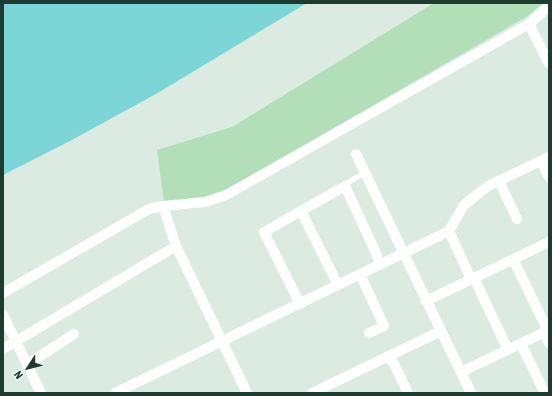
<!DOCTYPE html>
<html>
<head>
<meta charset="utf-8">
<style>
  body { margin:0 }
  #map { position:relative; width:552px; height:396px; overflow:hidden; background:#dcebe2; font-family:"Asap Condensed",sans-serif }
  canvas { display:block }
  .frame { position:absolute; inset:0; border:4px solid #1d3c2f; pointer-events:none }
  .north { position:absolute; left:8px; top:348px; width:40px; height:40px; -webkit-text-stroke:3px #edf7f1; paint-order:stroke; rotate:234deg; font-size:11px; font-weight:700; line-height:16px; text-align:center; color:#1d3c2f }
  .north::after { content:''; display:block; margin:auto; width:14px; height:18px; background:#1d3c2f; clip-path:polygon(50% 0,100% 100%,50% 72%,0 100%) }
</style>
</head>
<body>
<div id="map">
<canvas width="552" height="396"></canvas>
<div class="frame"></div>
<div class="north">N</div>
</div>
<script>
const c = document.querySelector('canvas').getContext('2d');
c.lineJoin = 'round';
function fillPath(path, color) {
  c.fillStyle = color;
  c.fill(path, 'evenodd');
}
function shape(rows) {
  const path = new Path2D();
  for (const r of rows) {
    path.moveTo(r[0], r[1]);
    for (let i = 2; i < r.length; i += 2) path.lineTo(r[i], r[i + 1]);
  }
  return path;
}
function stroke(path, color, width, dash) {
  c.strokeStyle = color;
  c.lineWidth = width;
  c.lineCap = dash ? 'butt' : 'round';
  c.setLineDash(dash || []);
  c.stroke(path);
}
fillPath(shape([
  [434,3,543,3,526,17,228,189,204,198,164,202,157,150,232,127]
]), '#b2dfb8');
fillPath(shape([
  [3,3,307,3,156,94,70,141,3,175]
]), '#7cd6d8');
stroke(shape([
  [345,186,347,183,364,173]
]), '#fff', 5);
stroke(shape([
  [529,24,549,64],
  [356,154,471,393],
  [541,161,549,177],
  [499,181,517,219],
  [163,206,176,246,247,393],
  [301,211,338,285],
  [449,231,471,279],
  [513,259,548,331],
  [360,274,384,326,369,333],
  [474,278,508,350],
  [3,293,149,209,163,206,205,202,226,195,529,24,549,6],
  [426,301,549,242],
  [300,304,264,232,345,186,376,253,380,265],
  [3,315,41,393],
  [544,333,549,343],
  [521,344,545,393],
  [3,349,176,246],
  [388,356,394,364,408,393],
  [28,364,74,334],
  [461,372,549,330],
  [115,393,449,231,464,205,488,186,549,157],
  [312,393,441,331]
]), '#fff', 10);
</script>
</body>
</html>
